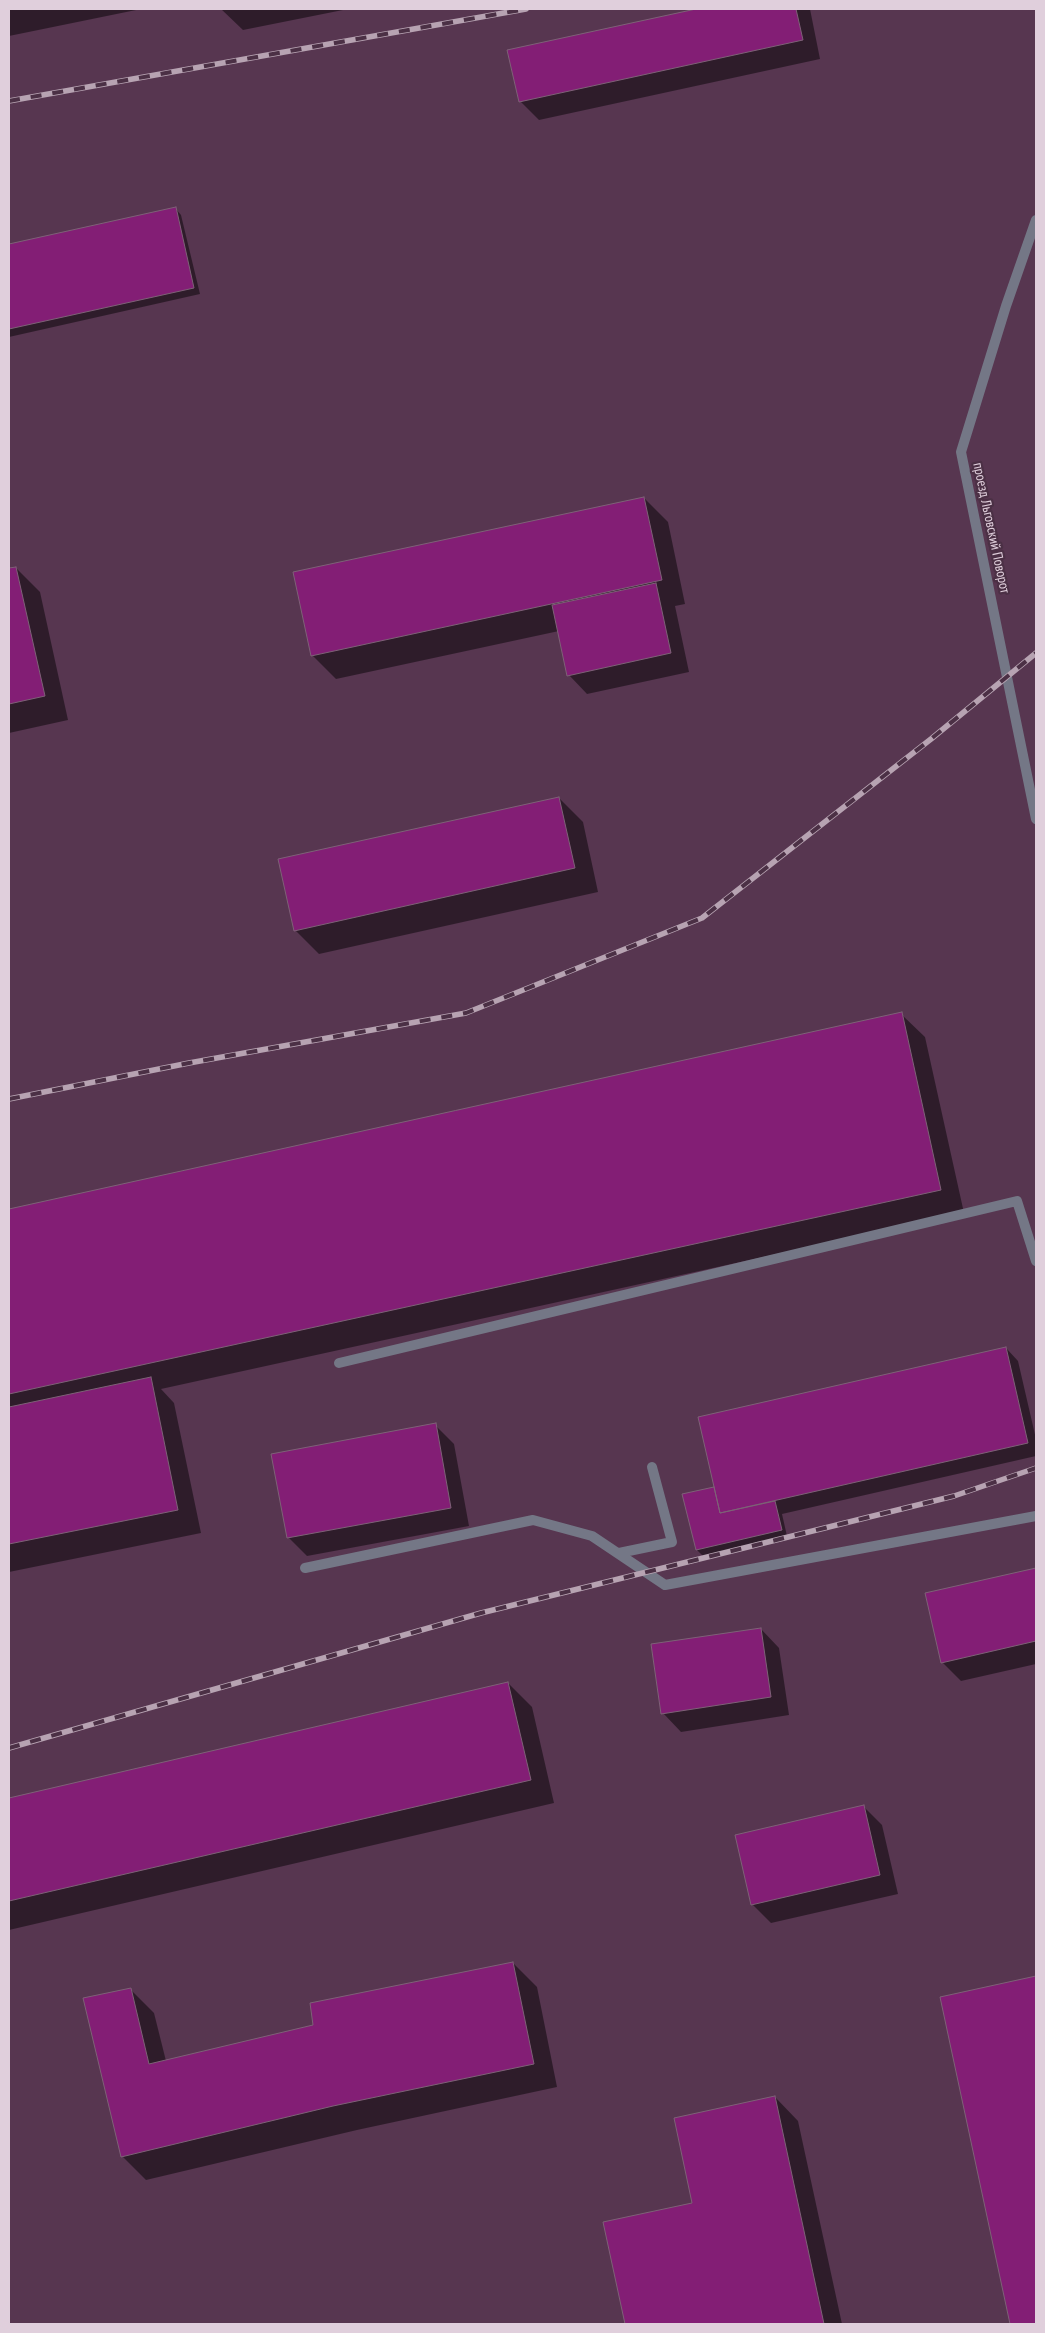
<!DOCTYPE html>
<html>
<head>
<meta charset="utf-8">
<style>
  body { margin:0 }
  #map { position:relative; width:1045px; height:2333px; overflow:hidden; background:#4b3045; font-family:"PT Sans Narrow",sans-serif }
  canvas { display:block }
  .frame { position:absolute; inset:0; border:10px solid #e0cfdc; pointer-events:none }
</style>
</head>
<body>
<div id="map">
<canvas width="1045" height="2333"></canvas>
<div class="frame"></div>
</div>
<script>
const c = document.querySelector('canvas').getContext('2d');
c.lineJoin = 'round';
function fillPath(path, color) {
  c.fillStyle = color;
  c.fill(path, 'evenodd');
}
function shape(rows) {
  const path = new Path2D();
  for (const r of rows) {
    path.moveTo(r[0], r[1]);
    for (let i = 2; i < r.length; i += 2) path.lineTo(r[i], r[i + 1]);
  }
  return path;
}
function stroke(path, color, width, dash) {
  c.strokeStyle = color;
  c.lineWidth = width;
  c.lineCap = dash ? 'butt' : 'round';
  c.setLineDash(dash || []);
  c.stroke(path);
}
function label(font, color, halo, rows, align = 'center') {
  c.font = font + ' "PT Sans Narrow",sans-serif';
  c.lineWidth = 4.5;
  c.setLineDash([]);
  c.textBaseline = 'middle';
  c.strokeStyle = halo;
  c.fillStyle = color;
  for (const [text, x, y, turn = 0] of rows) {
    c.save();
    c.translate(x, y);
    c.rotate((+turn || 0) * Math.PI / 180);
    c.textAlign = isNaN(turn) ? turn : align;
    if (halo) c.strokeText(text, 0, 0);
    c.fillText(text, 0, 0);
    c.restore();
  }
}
fillPath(shape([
  [9,9,1036,9,1036,2324,9,2324]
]), '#573650');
fillPath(shape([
  [9,9,141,9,9,36],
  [221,9,348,9,243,30],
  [702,9,810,9,820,59,539,120,520,101,509,51],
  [175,208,181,215,200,294,9,337,9,246],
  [644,498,668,522,685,604,675,606,689,672,587,694,569,675,559,631,336,679,312,655],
  [16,568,40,592,68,720,9,733,9,570],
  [559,798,583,822,598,892,319,954,295,930],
  [901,1014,925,1037,964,1213,161,1389,174,1403,201,1533,9,1572,9,1210],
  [1006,1348,1018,1361,1036,1439,1036,1456,782,1514,787,1536,703,1556,697,1550,714,1488,716,1491],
  [435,1425,454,1444,469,1526,307,1556,288,1537],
  [1036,1569,1036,1664,961,1681,942,1662,927,1594],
  [761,1629,779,1648,789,1715,681,1732,663,1713],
  [508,1683,532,1707,554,1803,9,1930,9,1799],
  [863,1806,882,1825,898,1894,771,1923,752,1904],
  [513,1963,537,1987,557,2087,357,2130,146,2180,122,2156,130,1989,154,2013,166,2061,315,2026],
  [1036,1978,1036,2324,1011,2324,941,1998],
  [775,2097,798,2121,842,2324,627,2324,605,2223,693,2204]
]), '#0007');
const building = shape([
  [696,9,796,9,803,40,519,102,507,50,696,9],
  [176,207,194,288,9,329,9,244,176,207],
  [644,497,662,580,311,656,293,572,644,497],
  [16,567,45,696,9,704,9,568,16,567],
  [656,583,671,653,567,676,552,605,656,583],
  [559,797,575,868,294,931,278,859,559,797],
  [902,1012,941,1190,9,1394,9,1209,902,1012],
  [1006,1347,1028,1443,720,1513,698,1417,1006,1347],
  [151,1377,178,1510,9,1544,9,1407,151,1377],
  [436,1423,451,1508,287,1538,271,1454,436,1423],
  [714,1487,720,1513,775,1501,782,1530,696,1550,682,1494,714,1487],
  [1036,1568,1036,1641,941,1663,925,1593,1036,1568],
  [761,1628,771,1697,661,1714,651,1644,761,1628],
  [508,1682,531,1780,9,1901,9,1798,508,1682],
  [864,1805,880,1875,751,1905,735,1835,864,1805],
  [513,1962,534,2064,333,2106,121,2157,83,1998,131,1988,149,2064,313,2025,310,2003,513,1962],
  [1036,1976,1036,2324,1010,2324,940,1997,1036,1976],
  [775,2096,824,2324,625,2324,603,2222,692,2203,674,2118,775,2096]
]);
fillPath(building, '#831e75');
stroke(building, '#7e6177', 1);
stroke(shape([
  [339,1363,1017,1201,1036,1261],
  [619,1553,672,1542,652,1467],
  [305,1568,533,1520,592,1536,665,1585,1036,1516]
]), '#747786', 10);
stroke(shape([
  [1036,220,1006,306,961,452,1036,819]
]), '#747786', 10);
const rail = shape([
  [9,101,526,9],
  [9,1099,189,1063,466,1013,702,918,931,739,1036,653],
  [9,1748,481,1613,954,1496,1036,1468]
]);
stroke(rail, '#b7a3b2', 5.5);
stroke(rail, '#4b3045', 4, [11]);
label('14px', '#e0cfdc', '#4b3045', [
  ["проезд Льговский Поворот",991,528,78]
]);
</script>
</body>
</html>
